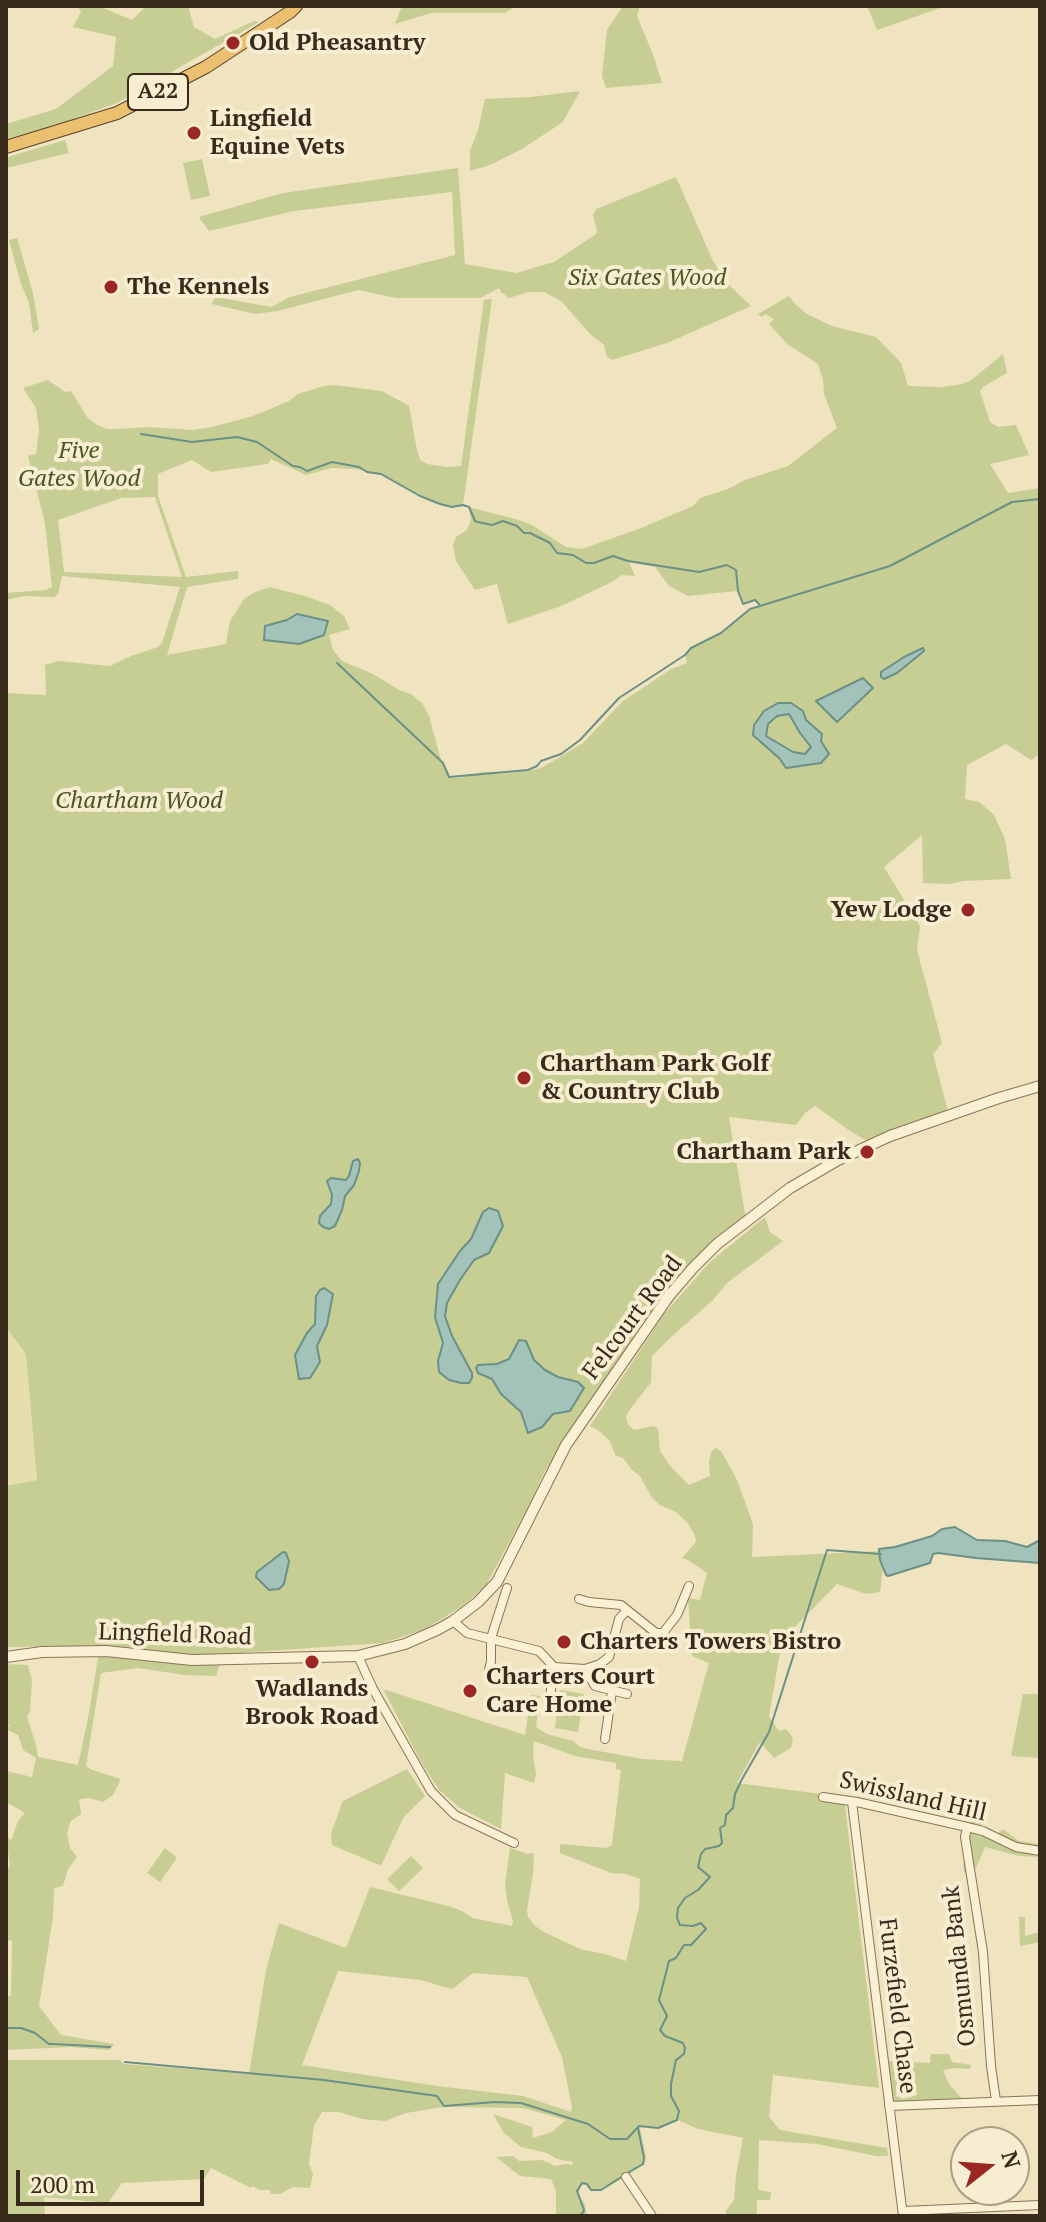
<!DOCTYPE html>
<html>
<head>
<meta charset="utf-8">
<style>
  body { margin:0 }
  #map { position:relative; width:1046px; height:2222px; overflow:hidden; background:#f0e3c0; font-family:"PT Serif",serif }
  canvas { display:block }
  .frame { position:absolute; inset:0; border:8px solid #382b1c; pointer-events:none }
  .north { position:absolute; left:950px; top:2126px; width:80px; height:80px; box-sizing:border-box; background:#f7edd0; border:2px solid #ab9f88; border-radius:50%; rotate:73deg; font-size:22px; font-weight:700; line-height:32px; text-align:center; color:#382b1c }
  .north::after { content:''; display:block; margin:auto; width:28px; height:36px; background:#9b2725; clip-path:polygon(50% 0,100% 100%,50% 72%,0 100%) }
  .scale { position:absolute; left:16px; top:2170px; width:188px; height:36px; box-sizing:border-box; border:4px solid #382b1c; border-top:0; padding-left:10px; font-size:24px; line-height:28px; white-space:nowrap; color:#382b1c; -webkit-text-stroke:6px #f7edd0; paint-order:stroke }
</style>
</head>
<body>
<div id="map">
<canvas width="1046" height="2222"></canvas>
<div class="frame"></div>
<div class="north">N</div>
<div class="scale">200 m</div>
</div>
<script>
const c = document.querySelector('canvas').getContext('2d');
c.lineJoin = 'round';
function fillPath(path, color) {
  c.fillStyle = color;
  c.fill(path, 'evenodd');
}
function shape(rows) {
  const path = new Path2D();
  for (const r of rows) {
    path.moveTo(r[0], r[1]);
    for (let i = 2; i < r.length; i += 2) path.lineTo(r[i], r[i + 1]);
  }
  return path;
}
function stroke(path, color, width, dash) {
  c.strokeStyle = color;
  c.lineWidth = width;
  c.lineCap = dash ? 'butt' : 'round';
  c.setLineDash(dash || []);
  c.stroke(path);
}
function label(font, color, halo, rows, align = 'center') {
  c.font = font + ' "PT Serif",serif';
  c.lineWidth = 8;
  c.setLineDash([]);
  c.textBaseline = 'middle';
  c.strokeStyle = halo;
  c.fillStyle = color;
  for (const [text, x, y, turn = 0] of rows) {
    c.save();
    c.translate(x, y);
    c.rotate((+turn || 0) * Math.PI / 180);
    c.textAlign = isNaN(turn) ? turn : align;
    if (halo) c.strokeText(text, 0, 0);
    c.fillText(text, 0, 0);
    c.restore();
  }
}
fillPath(shape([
  [6,1327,26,1354,37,1480,6,1486]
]), '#e6dead');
fillPath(shape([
  [78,6,98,6,132,20,146,6,188,6,194,27,215,39,254,21,259,22,117,103,51,127,6,139,6,124,56,109,113,66,116,37,73,27,81,12],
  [402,6,516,6,505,13,431,13,395,24],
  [623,6,640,6,637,16,654,57,662,83,606,88,602,76,607,30],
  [867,6,946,6,877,30],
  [580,91,563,122,522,149,490,165,470,171,470,151,478,130,485,99,531,97],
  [65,140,69,153,6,168,6,159,11,156],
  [202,159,210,196,191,200,183,163],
  [458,168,465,264,516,273,554,262,596,234,597,230,593,215,596,209,676,177,713,261,728,284,751,306,667,343,612,360,607,357,604,345,590,334,561,301,544,292,528,292,509,298,501,292,499,288,480,298,396,298,358,290,278,311,255,314,212,304,215,297,272,307,290,297,455,255,452,192,294,211,209,231,199,217,283,193],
  [17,238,33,293,39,329,33,333,29,303,21,284,9,240],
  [789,296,795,304,807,314,832,326,876,337,901,363,908,386,942,387,962,384,970,381,1003,354,1007,373,983,387,980,391,990,422,998,427,1016,425,1029,455,990,464,1008,493,1040,488,1040,754,1031,760,1006,744,967,765,965,799,979,802,994,815,1005,839,1011,879,963,881,949,884,923,883,922,835,884,867,920,926,917,950,942,1043,933,1054,949,1115,873,1144,853,1133,815,1106,805,1113,796,1125,729,1117,746,1220,692,1269,566,1445,545,1471,530,1504,485,1587,462,1606,426,1629,383,1643,223,1654,216,1676,184,1675,138,1668,101,1673,86,1766,92,1770,121,1779,113,1795,103,1802,89,1798,79,1799,81,1814,71,1821,69,1826,67,1834,70,1848,77,1857,68,1869,63,1886,54,1888,53,1917,39,2006,61,2035,114,2044,110,2050,70,2047,6,2050,6,1997,11,1996,12,1941,6,1940,6,1868,10,1867,6,1835,11,1841,18,1821,25,1813,6,1802,6,1771,32,1777,36,1758,23,1750,18,1735,6,1729,10,1725,6,1725,6,1664,28,1665,32,1680,30,1711,27,1717,36,1745,38,1757,78,1765,88,1718,100,1646,6,1647,6,1486,37,1480,26,1354,6,1327,6,693,46,695,45,665,58,661,110,666,131,656,158,647,162,643,180,587,62,576,58,594,54,597,23,596,6,600,6,593,46,590,52,587,45,523,28,456,36,454,39,430,36,408,23,388,48,380,65,392,71,391,87,417,97,425,107,429,119,429,148,427,193,430,212,427,253,416,289,401,298,394,324,386,334,385,382,391,409,406,417,450,420,460,427,464,447,467,461,466,484,300,492,299,463,505,452,507,440,504,420,496,381,474,356,469,332,468,306,475,271,459,268,464,211,472,192,460,158,474,158,496,186,577,238,571,238,579,187,587,167,655,226,644,230,621,244,599,255,592,270,587,305,596,330,605,344,616,350,629,329,635,333,650,342,661,373,674,399,690,411,694,422,703,429,716,441,760,449,777,458,778,482,772,496,772,500,774,533,770,543,767,583,743,623,701,671,669,687,663,685,655,691,648,721,633,750,609,759,605,755,600,743,604,737,591,688,596,669,586,655,567,629,562,635,576,622,575,612,582,561,606,508,624,497,584,475,590,456,561,453,545,456,537,467,530,471,520,469,507,519,520,532,525,566,547,582,549,641,528,693,506,700,498,728,489,745,480,788,466,837,428,824,394,823,380,818,364,787,344,769,324,774,319,765,314,762,317,758,314],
  [155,497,182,577,64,572,58,520,121,498],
  [297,614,328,620,324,635,299,643,264,640,265,626,287,620],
  [765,1217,770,1232,783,1241,727,1283,713,1300,671,1337,652,1356,651,1382,628,1412,626,1418,628,1425,634,1430,653,1426,658,1428,660,1451,671,1467,689,1485,710,1476,709,1460,712,1451,716,1448,722,1452,737,1480,753,1524,752,1557,885,1551,880,1592,866,1594,837,1584,790,1632,783,1644,779,1658,769,1716,779,1731,786,1729,793,1738,791,1748,774,1758,760,1742,737,1783,844,1797,879,2088,773,2075,769,2117,780,2130,887,2148,888,2156,876,2156,817,2144,759,2140,758,2190,771,2192,770,2200,757,2200,757,2216,728,2216,725,2212,734,2200,736,2175,743,2138,698,2129,678,2120,659,2129,642,2126,640,2128,646,2157,644,2165,601,2191,591,2191,586,2185,582,2185,580,2188,579,2194,585,2205,587,2216,556,2216,556,2191,551,2179,520,2176,496,2157,513,2156,519,2161,542,2160,555,2166,565,2164,572,2165,573,2162,557,2159,547,2153,521,2147,504,2133,493,2114,532,2127,533,2138,552,2132,566,2120,523,2108,443,2107,406,2113,385,2121,362,2119,339,2112,322,2112,314,2125,309,2164,313,2174,310,2188,293,2187,280,2194,271,2194,270,2190,259,2190,252,2186,251,2188,211,2168,204,2179,122,2183,108,2203,44,2197,45,2216,6,2216,6,2060,120,2060,124,2064,249,2074,266,1970,279,1923,346,1948,370,1887,448,1906,460,1910,473,1918,512,1926,513,1921,507,1900,505,1885,510,1848,528,1854,534,1853,533,1873,527,1910,528,1917,535,1926,544,1932,580,1949,605,1954,626,1961,639,1907,640,1879,626,1874,611,1873,560,1853,560,1844,606,1848,612,1845,621,1770,616,1769,616,1763,575,1756,534,1741,533,1755,536,1774,534,1783,505,1773,501,1829,460,1808,439,1790,420,1760,383,1689,525,1735,531,1695,540,1696,536,1727,547,1734,573,1741,580,1747,593,1750,643,1759,682,1761,709,1663,692,1656,688,1598,700,1600,707,1573,688,1560,682,1558,696,1542,695,1536,688,1523,676,1512,660,1505,652,1498,640,1476,632,1470,624,1459,615,1455,610,1441,598,1430,590,1426,664,1314,710,1262],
  [338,1971,420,1980,452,1989,473,1973,527,1977,562,2057,572,2108,571,2112,523,2096,437,2086,302,2065],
  [560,1690,584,1694,578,1732,555,1728],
  [1023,1694,1040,1694,1040,1758,1011,1756],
  [407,1769,425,1796,403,1818,382,1864,379,1865,332,1845,331,1833,343,1801],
  [981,1816,983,1835,991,1839,1003,1829,1019,1841,1040,1844,1040,1857,1019,1856,985,1847,976,1868,964,1873,963,1863,971,1859,968,1823],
  [165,1848,177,1858,160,1882,147,1873],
  [411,1856,423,1868,399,1891,387,1879],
  [1019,1916,1025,1918,1025,1936,1040,1932,1040,1942,1020,1946],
  [931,2054,949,2054,952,2062,972,2065,969,2069,956,2068,943,2070,949,2084,965,2102,889,2106,884,2061,930,2063],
  [899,2079,904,2079,906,2084,915,2082,917,2095,903,2099,896,2096]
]), '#c6ce94');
const water = shape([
  [297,614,328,621,324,635,299,644,264,640,265,626,287,620,297,614],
  [923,648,924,651,897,673,884,679,881,677,881,672,904,657,923,648],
  [863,678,873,688,837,722,816,701,863,678],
  [778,703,791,703,803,711,806,720,822,734,821,741,829,754,821,763,786,768,780,759,753,735,754,725,764,711,778,703],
  [789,714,800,733,811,747,805,754,793,752,766,736,768,724,777,716,789,714],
  [358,1159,360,1163,359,1171,354,1185,345,1196,342,1210,335,1226,329,1229,323,1227,319,1223,320,1216,331,1204,332,1195,327,1181,331,1178,346,1180,349,1176,353,1161,358,1159],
  [489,1208,498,1211,503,1226,489,1253,474,1260,460,1280,447,1303,445,1316,452,1336,472,1373,472,1378,469,1383,461,1383,449,1380,439,1372,438,1361,443,1343,435,1317,438,1284,460,1251,471,1239,483,1212,489,1208],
  [324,1288,333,1294,327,1325,317,1346,320,1362,310,1378,299,1379,295,1355,307,1333,315,1324,316,1296,320,1290,324,1288],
  [519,1340,526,1341,534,1360,545,1370,558,1377,578,1382,584,1388,570,1411,553,1414,542,1427,528,1433,521,1412,501,1394,492,1379,478,1373,476,1368,478,1365,497,1364,509,1359,519,1340],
  [955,1527,977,1540,1005,1541,1027,1547,1040,1540,1040,1563,976,1558,938,1553,933,1554,930,1563,888,1576,886,1575,880,1560,879,1549,895,1547,932,1536,942,1529,955,1527],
  [283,1552,286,1553,289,1561,284,1584,279,1589,269,1590,256,1577,257,1572,283,1552]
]);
fillPath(water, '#a3c2b9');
stroke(water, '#6a9087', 2);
stroke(shape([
  [141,434,192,442,237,437,257,442,293,466,300,467,307,471,332,462,359,467,367,472,381,474,420,496,440,504,452,507,463,505,469,507,475,521,478,522,492,525,503,521,517,526,524,533,530,533,550,543,557,553,573,555,586,563,594,563,613,556,628,561,699,572,727,565,736,570,738,591,743,604,755,600,759,604],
  [337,663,443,763,449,777,528,770,537,766,541,761,561,754,580,740,619,698,685,655,691,648,721,633,750,609,890,566,1012,502,1040,499],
  [6,2028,21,2028,35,2033,49,2044,53,2044,110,2047],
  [125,2062,324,2080,437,2096,444,2106,495,2102,521,2103,588,2124,610,2139,627,2139,639,2126,658,2128,677,2120,679,2111,671,2096,671,2084,676,2060,684,2054,685,2048,683,2043,665,2036,660,2030,667,2016,659,2000,669,1961,676,1958,684,1945,691,1945,706,1929,701,1923,693,1926,680,1925,677,1918,678,1908,685,1898,698,1890,710,1877,698,1867,701,1854,705,1849,719,1846,722,1843,720,1828,725,1825,726,1815,733,1808,735,1794,741,1781,769,1732,827,1550,881,1554],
  [629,2172,643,2164,644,2158,638,2128],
  [576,2216,582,2214,584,2210,577,2191,582,2183,587,2184,591,2190,601,2190,623,2176]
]), '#6a9087', 2);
const minor = shape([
  [579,1599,589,1602,621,1605,656,1633,663,1633,677,1615,689,1586],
  [453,1621,467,1633,539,1651,554,1667,585,1669,600,1664,609,1657,619,1619,627,1610],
  [358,1656,373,1689,431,1791,455,1815,514,1843],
  [585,1669,595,1686,627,1694],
  [489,1670,491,1661,491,1638,507,1588],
  [549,1704,554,1667],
  [605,1739,612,1691],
  [823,1797,857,1802,967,1827,983,1831,1016,1847,1040,1851],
  [852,1802,903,2216],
  [967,1827,965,1837,983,1952,991,2066,996,2101],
  [889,2106,1040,2100],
  [626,2177,652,2216],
  [903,2211,1040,2205]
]);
const tertiary = shape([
  [6,1657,42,1652,106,1651,192,1660,358,1656,405,1644,437,1630,453,1621,478,1602,497,1582,566,1445,669,1296,692,1269,717,1244,790,1188,838,1160,890,1136,999,1098,1040,1086]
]);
const trunk = shape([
  [6,147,117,113,206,67,290,12,296,6]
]);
stroke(minor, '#8a7357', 10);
stroke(tertiary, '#8a7357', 12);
stroke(trunk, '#57412c', 14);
stroke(minor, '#faf0d4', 8);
stroke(tertiary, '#faf0d4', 10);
stroke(trunk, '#ecc071', 12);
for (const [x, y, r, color] of [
  [233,43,8,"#9b2725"],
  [194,133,8,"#9b2725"],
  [111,287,8,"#9b2725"],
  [968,910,8,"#9b2725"],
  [524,1078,8,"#9b2725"],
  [867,1152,8,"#9b2725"],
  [564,1642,8,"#9b2725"],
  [312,1662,8,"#9b2725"],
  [470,1691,8,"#9b2725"]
]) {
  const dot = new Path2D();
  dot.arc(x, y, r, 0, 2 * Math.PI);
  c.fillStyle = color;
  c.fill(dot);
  stroke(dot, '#f7edd0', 3);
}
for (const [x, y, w] of [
  [158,92,60]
]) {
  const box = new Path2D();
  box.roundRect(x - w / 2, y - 18, w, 36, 6);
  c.fillStyle = '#f7edd0';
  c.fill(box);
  stroke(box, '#382b1c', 2);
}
label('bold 22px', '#382b1c', null, [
  ["A22",158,92]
]);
label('bold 24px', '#382b1c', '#f7edd0', [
  ["Old Pheasantry",249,43],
  ["Lingfield",210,119],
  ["Equine Vets",210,147],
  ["The Kennels",127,287],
  ["Yew Lodge",952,910,"right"],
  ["Chartham Park Golf",540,1064],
  ["& Country Club",540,1092],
  ["Chartham Park",851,1152,"right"],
  ["Charters Towers Bistro",580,1642],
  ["Charters Court",486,1677],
  ["Care Home",486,1705],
  ["Wadlands",312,1689,"center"],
  ["Brook Road",312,1717,"center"]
], 'left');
label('italic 24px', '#475622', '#f7edd0', [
  ["Six Gates Wood",647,278],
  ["Five",79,451],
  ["Gates Wood",79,479],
  ["Chartham Wood",139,801]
]);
label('24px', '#382b1c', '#f7edd0', [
  ["Felcourt Road",633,1318,-53],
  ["Lingfield Road",175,1635,2],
  ["Swissland Hill",913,1797,13],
  ["Osmunda Bank",960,1966,-96],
  ["Furzefield Chase",897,2006,83]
]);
</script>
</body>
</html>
